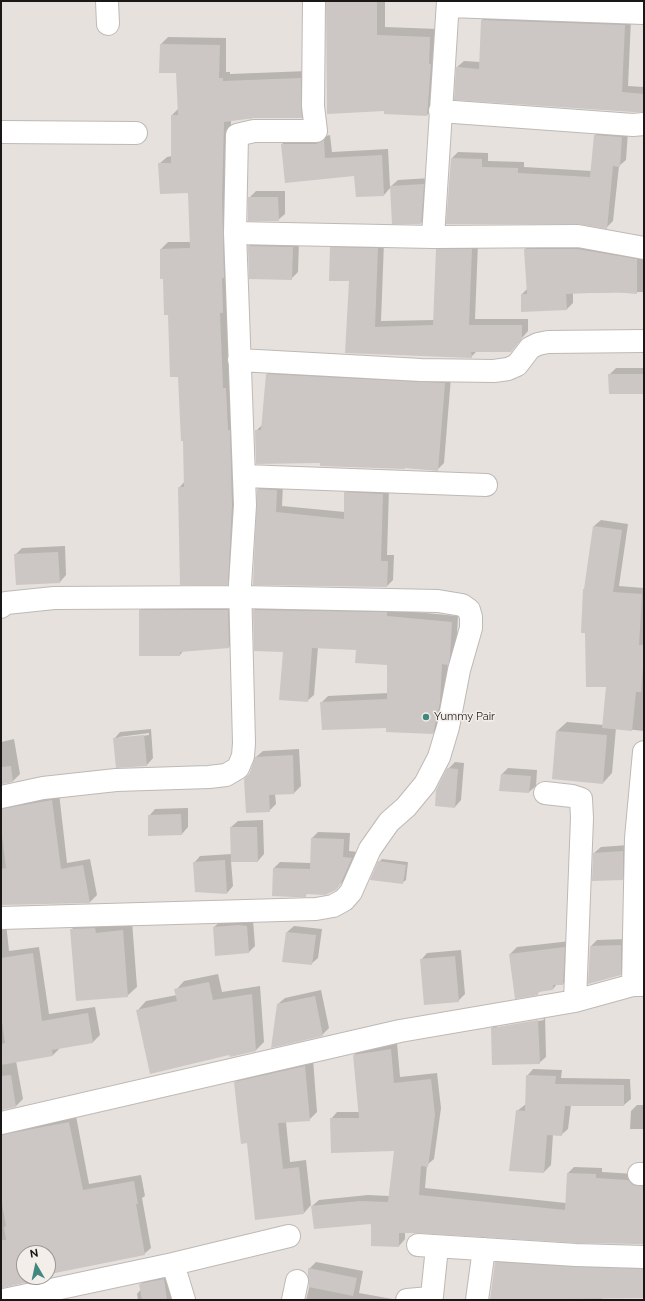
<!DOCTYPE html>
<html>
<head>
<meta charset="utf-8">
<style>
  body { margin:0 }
  #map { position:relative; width:645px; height:1301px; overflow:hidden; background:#e6e1dd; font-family:Raleway,sans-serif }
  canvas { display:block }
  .frame { position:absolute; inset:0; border:2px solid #1a1817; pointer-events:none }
  .north { position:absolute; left:16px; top:1245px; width:40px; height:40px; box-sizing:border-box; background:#f3eeea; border:1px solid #9c9896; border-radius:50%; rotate:351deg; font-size:11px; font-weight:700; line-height:16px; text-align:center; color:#1a1817 }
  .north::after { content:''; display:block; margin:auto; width:14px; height:18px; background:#42887f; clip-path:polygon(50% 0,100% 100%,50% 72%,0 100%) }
</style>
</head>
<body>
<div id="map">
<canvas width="645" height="1301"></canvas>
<div class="frame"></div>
<div class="north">N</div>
</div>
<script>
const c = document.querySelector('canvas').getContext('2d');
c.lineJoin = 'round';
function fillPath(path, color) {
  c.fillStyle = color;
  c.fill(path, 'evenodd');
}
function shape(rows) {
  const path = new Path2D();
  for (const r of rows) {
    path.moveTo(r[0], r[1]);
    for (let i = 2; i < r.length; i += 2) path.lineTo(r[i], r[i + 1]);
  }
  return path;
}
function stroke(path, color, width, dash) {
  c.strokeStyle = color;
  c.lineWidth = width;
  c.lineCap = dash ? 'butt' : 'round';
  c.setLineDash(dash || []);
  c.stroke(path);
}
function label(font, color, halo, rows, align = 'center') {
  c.font = font + ' Raleway,sans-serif';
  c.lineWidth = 3;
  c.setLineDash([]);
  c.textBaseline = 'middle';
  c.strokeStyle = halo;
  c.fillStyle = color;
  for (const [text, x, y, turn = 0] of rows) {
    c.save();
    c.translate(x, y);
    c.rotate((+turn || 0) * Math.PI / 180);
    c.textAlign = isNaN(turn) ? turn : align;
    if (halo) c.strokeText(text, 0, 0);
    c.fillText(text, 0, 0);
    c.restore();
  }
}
fillPath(shape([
  [327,1,385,1,385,27,438,29,435,107,427,115,385,110],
  [488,14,631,19,628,86,644,87,644,111,457,67,464,61,480,62,482,20],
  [168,37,226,38,226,72,230,72,230,74,308,71,309,110,302,118,254,118,231,120,230,305,227,308,230,382,235,423,234,576,227,584,179,488,185,481,184,440,179,376,169,314,161,249,168,242,191,242,189,192,159,164,167,157,172,156,172,115,179,108,177,72,161,44],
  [601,129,628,131,626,160,619,166,613,221,607,227,452,158,458,152,488,153,488,161,524,162,524,167,592,171,595,135],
  [330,135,332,152,388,149,390,187,398,180,430,178,427,217,421,223,391,187,384,195,355,175,286,182,282,144,289,137,323,137],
  [256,191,285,191,285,214,278,220,249,198],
  [256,240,299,241,298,272,292,278,249,246],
  [337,241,384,242,381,321,434,320,437,250,444,243,478,243,475,319,528,319,528,331,515,346,477,351,471,357,346,352,350,280,331,248],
  [584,242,644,253,644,292,573,293,573,303,567,309,522,294,528,288,525,249,531,243],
  [273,368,451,377,444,463,437,470,321,462,256,431,263,424,267,374],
  [616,368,644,368,644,391,643,393,609,375],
  [264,483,283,484,282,506,345,512,345,493,351,486,389,488,387,555,394,555,393,580,387,586,254,584,258,489],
  [601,520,628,524,619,586,644,588,644,731,616,728,612,773,603,783,557,731,567,722,604,725,607,686,585,588,594,526],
  [65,546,66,575,60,582,15,555,22,548],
  [234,603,235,641,229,647,184,650,180,655,140,610,147,604],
  [261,604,393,610,458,616,456,650,454,657,448,663,446,695,439,726,433,733,387,727,321,703,328,696,388,693,388,664,357,649,318,647,314,695,307,701,284,651,254,610],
  [151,729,153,758,147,765,117,766,114,739,120,732],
  [149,733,149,735,119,739,119,737],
  [14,739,20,774,13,781,1,784,1,742],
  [299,749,301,786,294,793,275,794,276,804,269,811,250,773,256,757,263,751],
  [455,762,464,763,461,800,455,807,448,769],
  [508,768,537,770,536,786,529,792,502,774],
  [59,793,67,863,90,859,97,895,90,902,1,904,1,800],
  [188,808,188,827,182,834,149,816,155,809],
  [263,820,264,854,258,861,231,861,233,886,227,893,194,863,200,856,232,854,231,827,238,821],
  [318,832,350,833,349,851,358,852,347,878,335,889,308,893,305,896,274,868,280,862,311,863,312,838],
  [629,845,629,873,622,879,594,853,601,847],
  [382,859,408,862,406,880,402,883,379,862],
  [81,919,132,921,137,987,127,996,77,1000,72,929],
  [1,920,6,923,9,951,39,947,49,1014,95,1007,100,1035,93,1042,60,1048,53,1055,16,1061,23,1099,16,1106,1,1110],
  [253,920,255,946,248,953,214,927,221,921],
  [294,926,322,929,318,958,311,964,283,961,287,932],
  [627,939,627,968,620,975,591,946,597,940],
  [571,941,569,978,563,984,557,984,553,989,540,991,537,994,510,954,517,947],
  [461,950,465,994,458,1001,421,960,427,953],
  [218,974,222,992,260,986,264,1042,255,1051,230,1054,138,1010,146,1001,177,995,176,990,184,981],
  [321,990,329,1028,322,1035,278,1004,285,998],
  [545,1014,546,1057,539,1063,492,1028,499,1022],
  [543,1018,544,1020,497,1028,497,1026],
  [397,1043,400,1077,437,1073,441,1108,434,1159,427,1165,425,1188,566,1203,568,1173,574,1167,602,1168,602,1172,635,1174,644,1180,644,1244,405,1232,405,1239,399,1246,372,1223,312,1206,319,1200,368,1195,389,1196,395,1150,331,1119,337,1112,359,1112,354,1055,360,1049],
  [313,1059,317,1112,309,1120,286,1122,290,1162,306,1160,311,1205,304,1213,235,1082,243,1075],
  [533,1069,562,1070,561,1078,630,1079,631,1099,624,1105,571,1105,568,1129,561,1135,553,1134,551,1165,544,1172,511,1170,517,1111,526,1104,527,1076],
  [637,1105,644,1105,644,1129,630,1129,631,1111],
  [76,1116,89,1184,141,1175,145,1196,142,1198,151,1248,144,1254,57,1269,48,1277,48,1253,24,1253,24,1277,47,1277,1,1288,1,1126],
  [503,1256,644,1263,644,1297,602,1298,602,1300,491,1300,496,1263],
  [316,1262,363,1271,359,1293,398,1300,306,1300,310,1284,308,1274,309,1269],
  [170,1273,175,1300,138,1300,137,1294,141,1289,141,1284,147,1278]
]), '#0003');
fillPath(shape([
  [326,1,377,1,377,35,430,37,429,64,431,64,427,116,384,114,384,111,327,114],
  [481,20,625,25,622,92,644,94,644,112,633,112,454,100,456,67,479,69],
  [160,44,220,45,219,78,223,78,223,81,301,78,302,118,254,118,224,122,222,198,224,278,222,278,223,313,220,313,223,388,226,388,228,430,230,430,232,505,228,585,180,585,178,487,184,487,183,441,181,441,178,377,170,377,168,315,164,315,163,279,160,279,160,249,190,248,188,193,160,194,158,163,171,163,171,115,178,115,176,73,159,73],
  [594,135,622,137,620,167,613,166,607,229,578,224,446,224,451,158,482,159,482,167,518,168,518,173,590,177],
  [324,140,325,158,382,155,384,196,356,197,354,176,285,183,281,144,316,144],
  [424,184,421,224,392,224,390,186],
  [248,197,278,197,279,221,248,221],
  [248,246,293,247,292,280,249,279],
  [330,247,378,248,375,327,433,325,436,249,472,249,469,325,522,325,522,339,511,352,471,352,472,358,345,353,349,281,329,281],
  [524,249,577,249,637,259,637,294,614,292,566,294,567,310,521,312,521,294,527,294],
  [266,374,445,383,438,471,405,468,405,469,320,466,320,463,256,464,255,430,261,430],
  [608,374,643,374,643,394,609,394],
  [257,489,277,490,276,512,344,519,344,492,383,494,381,561,388,561,387,587,253,585],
  [593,526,622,530,613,592,642,594,639,645,644,645,644,655,641,692,636,692,632,731,602,728,606,687,586,687,585,633,581,633,583,589,584,589],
  [58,552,60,583,16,585,14,554],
  [139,610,228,610,229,648,180,652,180,656,139,656],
  [253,610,387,612,387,616,452,622,450,657,448,665,442,664,440,702,433,734,386,732,386,728,322,730,320,702,387,699,387,665,355,663,356,650,312,648,308,702,279,700,283,652,254,651],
  [556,731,607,735,603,784,552,779],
  [144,735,147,766,116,768,113,738],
  [293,755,294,794,269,795,270,812,246,813,244,779,250,773,255,757],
  [11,766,13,782,1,784,1,767],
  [447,768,458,769,455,808,435,806,436,790],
  [501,774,531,776,529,793,499,791],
  [52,800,61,869,83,865,90,903,1,905,1,869,6,868,1,828,1,809],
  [181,814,182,835,148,836,148,815],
  [230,827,257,827,258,862,231,862],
  [311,838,344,839,343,857,352,858,340,885,336,890,325,895,306,894,306,897,294,897,272,896,273,868,310,869],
  [623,851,623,880,592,881,593,853],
  [225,860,227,894,195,892,193,862],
  [378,861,406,865,403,884,370,880],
  [238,925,247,926,249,953,215,956,213,927],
  [95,928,96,933,123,930,128,997,76,1001,70,929],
  [286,932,316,935,312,965,282,962],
  [621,945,621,975,588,984,590,946],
  [565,947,563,985,553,985,553,990,538,992,538,995,515,999,509,954],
  [33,953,42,1021,88,1013,93,1043,52,1050,53,1056,1,1065,1,1044,5,1043,1,1015,1,958],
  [455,956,459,1002,424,1005,420,959],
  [209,982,213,1000,252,994,256,1051,230,1057,229,1055,150,1074,136,1010,177,1001,174,989],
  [315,996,323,1036,271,1048,277,1004],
  [538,1020,540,1064,492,1065,491,1028],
  [391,1049,394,1083,431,1079,435,1115,428,1167,421,1166,419,1195,565,1210,567,1173,596,1174,596,1178,628,1180,633,1185,644,1186,644,1244,577,1243,419,1233,399,1233,399,1247,371,1246,371,1224,314,1229,311,1206,360,1201,388,1202,394,1151,331,1153,330,1118,359,1118,353,1055],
  [305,1066,310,1121,278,1123,283,1169,299,1167,304,1214,255,1220,247,1143,241,1144,234,1082],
  [11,1075,16,1107,1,1110,1,1076],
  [526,1075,556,1076,555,1084,624,1085,624,1106,565,1106,562,1136,547,1135,544,1173,509,1171,516,1110,525,1111],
  [69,1122,83,1190,134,1181,138,1204,136,1204,145,1255,50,1274,50,1277,1,1288,1,1240,6,1240,4,1227,6,1226,1,1198,1,1135],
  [24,1253,48,1253,48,1277,24,1277],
  [495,1262,644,1269,644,1298,490,1300],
  [308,1268,357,1278,353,1296,309,1287],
  [164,1279,167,1300,142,1300,139,1284]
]), '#ccc7c4');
const minor = shape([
  [107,1,108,24],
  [449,6,644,13],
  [440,111,633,125,644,124],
  [1,132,136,133],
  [235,233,433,237,578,236,644,248],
  [433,237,448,1],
  [239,360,421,370,494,371,508,369,517,365,530,348,538,344,548,342,644,341],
  [244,476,486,485],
  [1,607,6,603,54,598,240,597,438,601,462,605,469,610,471,617,471,628,459,670,448,727,439,757,425,784,406,807,389,822,370,849,351,892,344,900,333,906,316,909,1,918],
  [545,793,572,796,581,799,582,818,575,1001],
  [1,797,43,788,116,780,209,777,226,775,238,768,243,756,244,743,240,585,245,505,235,233,237,135,254,131,316,131,313,106,314,1],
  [633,985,636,838,644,752],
  [1,1123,400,1031,575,1001,633,985,644,985],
  [639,1174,644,1174],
  [418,1245,576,1255,644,1257],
  [173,1264,184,1300],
  [4,1300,173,1264,289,1236],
  [293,1300,297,1281],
  [407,1300,430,1298,432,1296,437,1247],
  [477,1300,484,1249]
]);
stroke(minor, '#beb9b5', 24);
stroke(minor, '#fff', 22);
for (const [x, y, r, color] of [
  [426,717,4,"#42887f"]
]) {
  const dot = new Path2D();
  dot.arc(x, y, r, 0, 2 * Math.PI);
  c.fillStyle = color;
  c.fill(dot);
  stroke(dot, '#f3eeea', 1.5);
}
label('11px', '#1a1817', '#f3eeea', [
  ["Yummy Pair",434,717]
], 'left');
</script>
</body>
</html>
